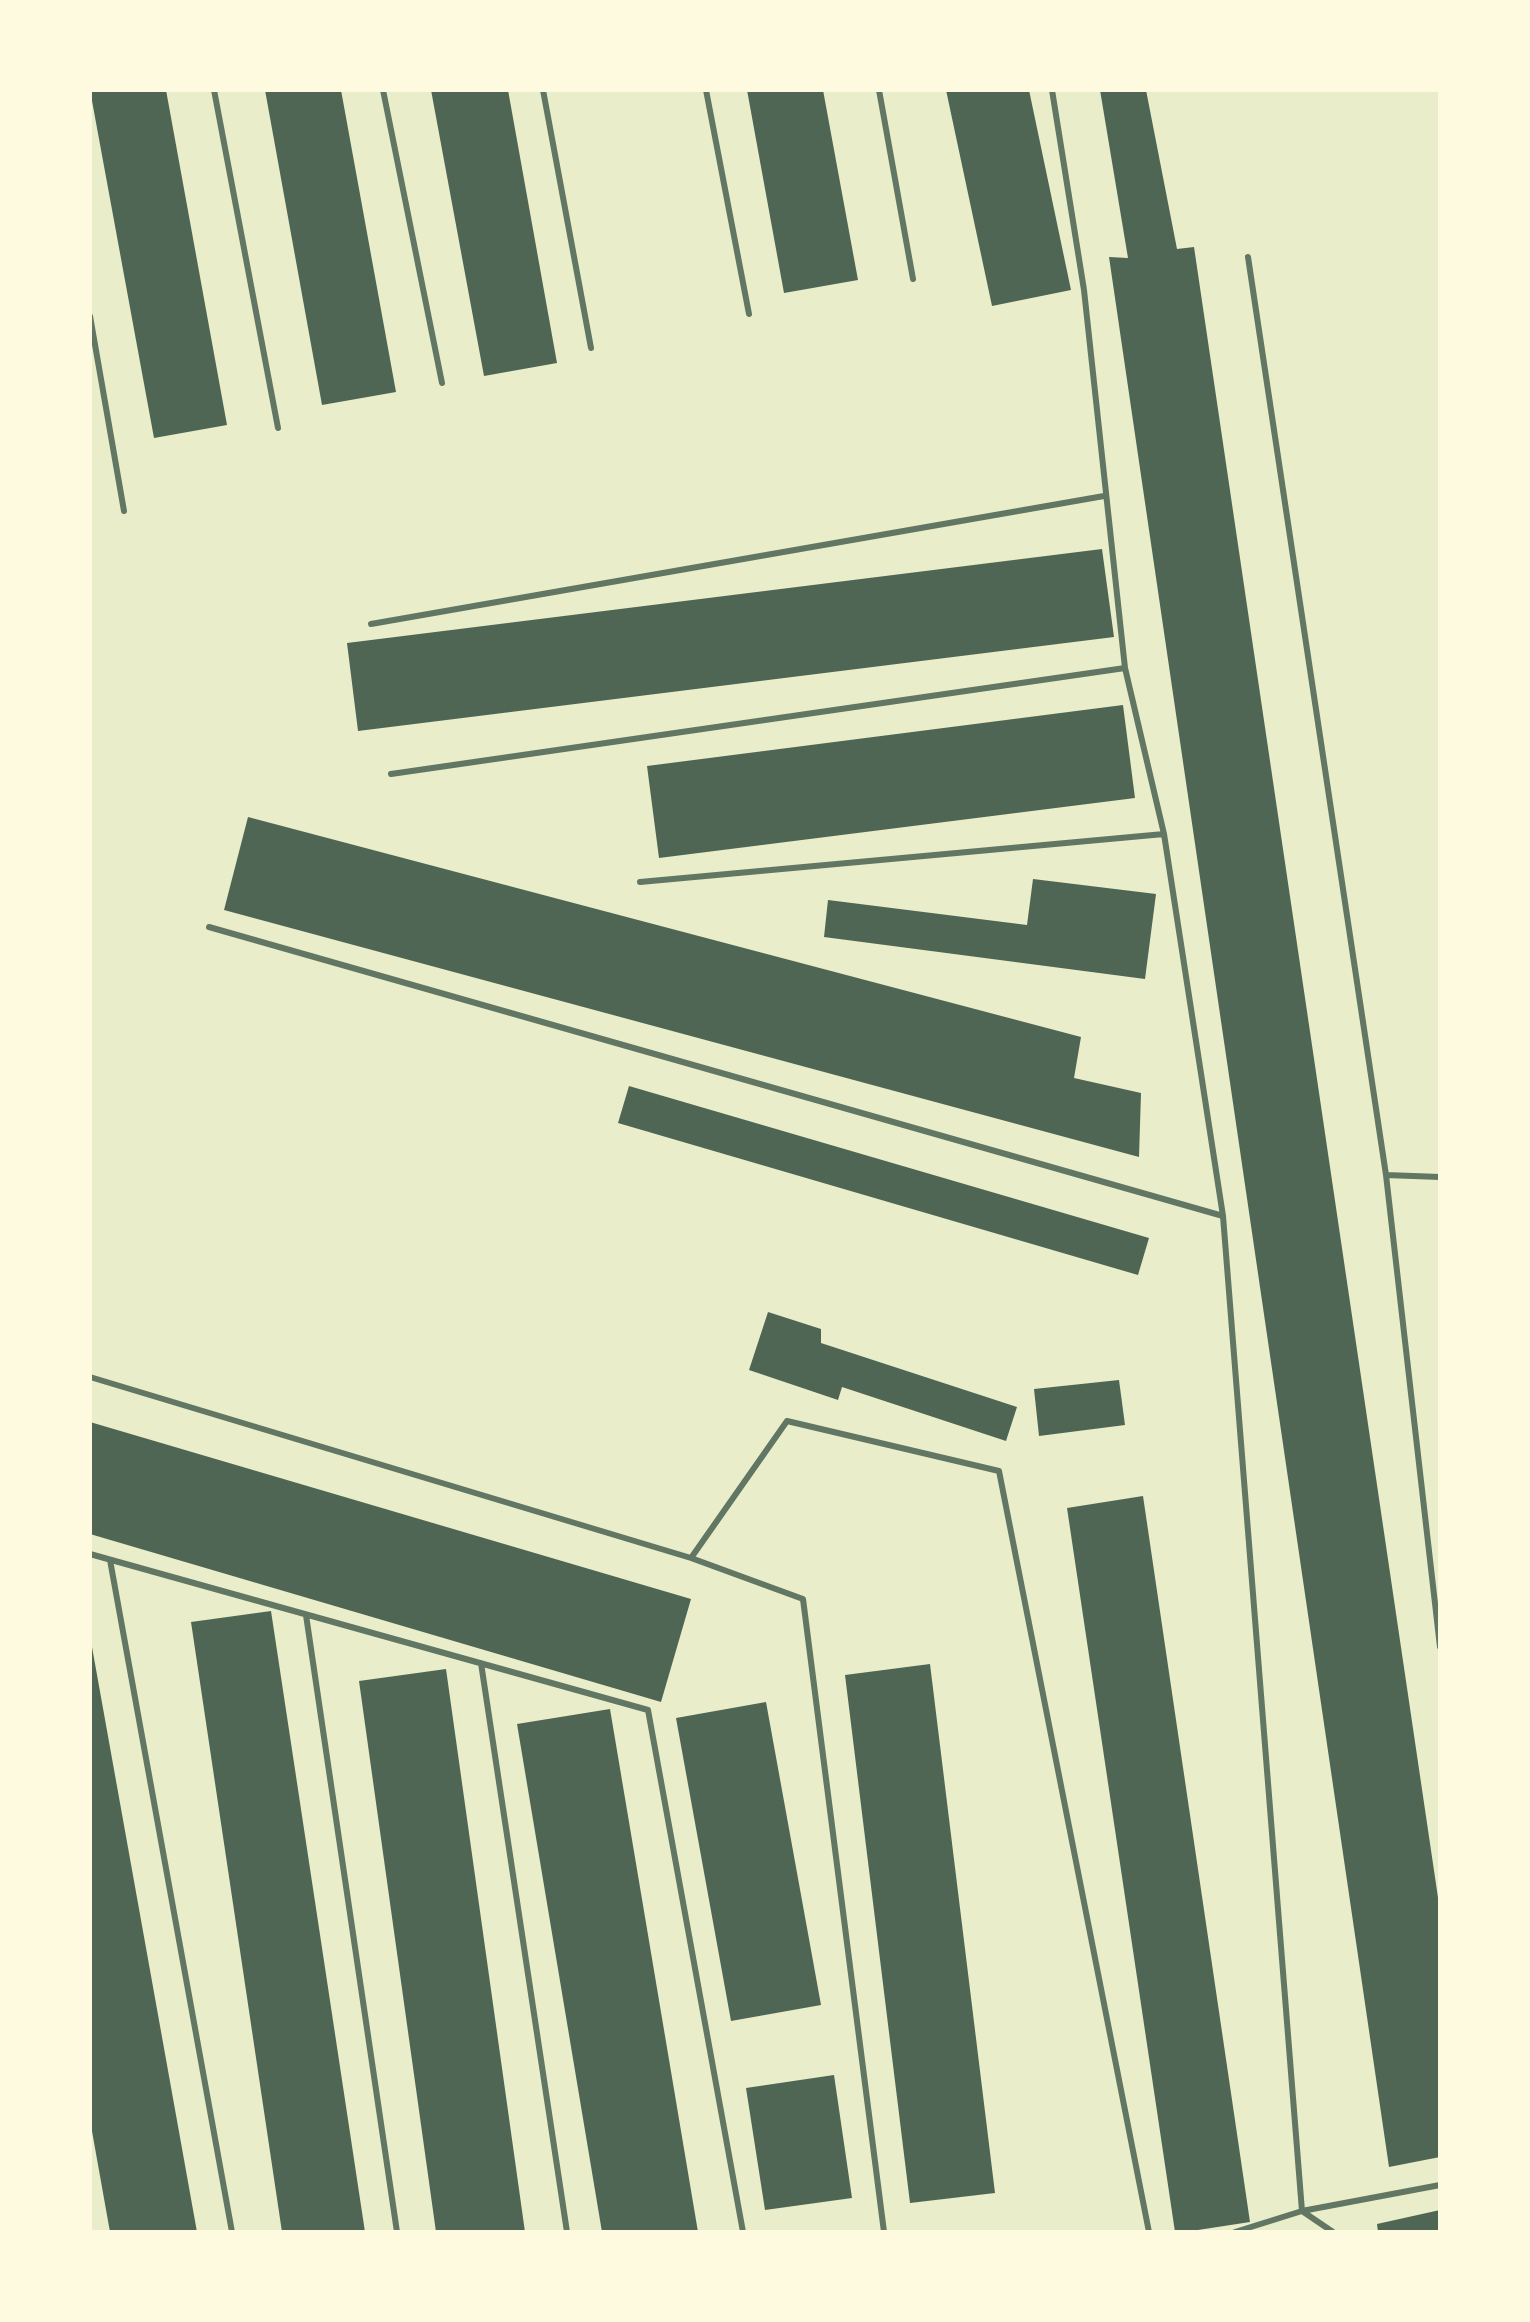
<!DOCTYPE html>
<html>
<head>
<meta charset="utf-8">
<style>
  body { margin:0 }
  #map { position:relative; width:1530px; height:2322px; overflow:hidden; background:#e9edc9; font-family:"PT Sans",sans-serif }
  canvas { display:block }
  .frame { position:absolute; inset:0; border:92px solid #fefae0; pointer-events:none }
</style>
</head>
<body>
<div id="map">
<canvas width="1530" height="2322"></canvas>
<div class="frame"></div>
</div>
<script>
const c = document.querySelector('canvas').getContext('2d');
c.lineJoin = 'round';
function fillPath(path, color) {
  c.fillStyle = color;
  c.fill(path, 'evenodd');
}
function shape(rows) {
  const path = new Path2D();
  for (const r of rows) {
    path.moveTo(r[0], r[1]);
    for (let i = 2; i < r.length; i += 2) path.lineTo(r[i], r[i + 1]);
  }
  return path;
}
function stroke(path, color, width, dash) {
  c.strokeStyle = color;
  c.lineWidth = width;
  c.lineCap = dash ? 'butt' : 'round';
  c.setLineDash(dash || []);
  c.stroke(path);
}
fillPath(shape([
  [90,90,166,90,227,425,154,438],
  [265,90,341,90,396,392,322,405],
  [431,90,508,90,557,363,484,376],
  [747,90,823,90,858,280,784,293],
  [946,90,1029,90,1071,290,992,306],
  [1100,90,1146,90,1177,249,1194,247,1440,1911,1440,2157,1389,2167,1109,257,1128,258],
  [1102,549,1114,637,358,731,347,643],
  [1123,705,1135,798,659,858,647,766],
  [248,817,1081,1037,1074,1078,1141,1093,1139,1157,224,910],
  [1033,879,1156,894,1145,979,824,937,828,900,1027,925],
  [629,1086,1149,1238,1138,1275,618,1123],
  [768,1312,821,1329,821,1343,1017,1407,1006,1441,842,1387,838,1400,749,1370],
  [1119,1380,1125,1425,1039,1436,1034,1389],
  [90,1422,691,1599,661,1702,90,1534],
  [1143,1496,1250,2222,1185,2232,1175,2232,1067,1508],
  [271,1611,365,2232,282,2232,191,1622],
  [90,1647,92,1647,197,2232,110,2232,90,2120],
  [930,1664,995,2193,910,2203,845,1675],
  [446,1669,525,2232,436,2232,359,1681],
  [766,1702,821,2005,731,2021,676,1718],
  [610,1709,698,2232,602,2232,517,1724],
  [834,2075,852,2198,765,2210,746,2088],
  [1440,2210,1440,2232,1378,2232,1377,2224]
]), '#4f6655');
stroke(shape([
  [214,90,278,428],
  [383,90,442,383],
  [543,90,591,348],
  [706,90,749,314],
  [879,90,913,279],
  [1052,90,1084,290,1125,668,1164,834,1223,1216,1302,2211,1440,2185],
  [1248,257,1386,1175,1440,1647],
  [90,316,124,511],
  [371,624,1104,496],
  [391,774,1125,668],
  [640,882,1164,834],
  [209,927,1223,1216],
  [1386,1175,1440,1177],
  [90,1377,691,1558,787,1421,999,1471,1149,2232],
  [90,1554,648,1710,743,2232],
  [691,1558,803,1599,884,2232],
  [110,1560,232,2232],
  [306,1615,397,2232],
  [481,1663,567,2232],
  [1235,2232,1302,2211,1333,2232]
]), '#617663', 6);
</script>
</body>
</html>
